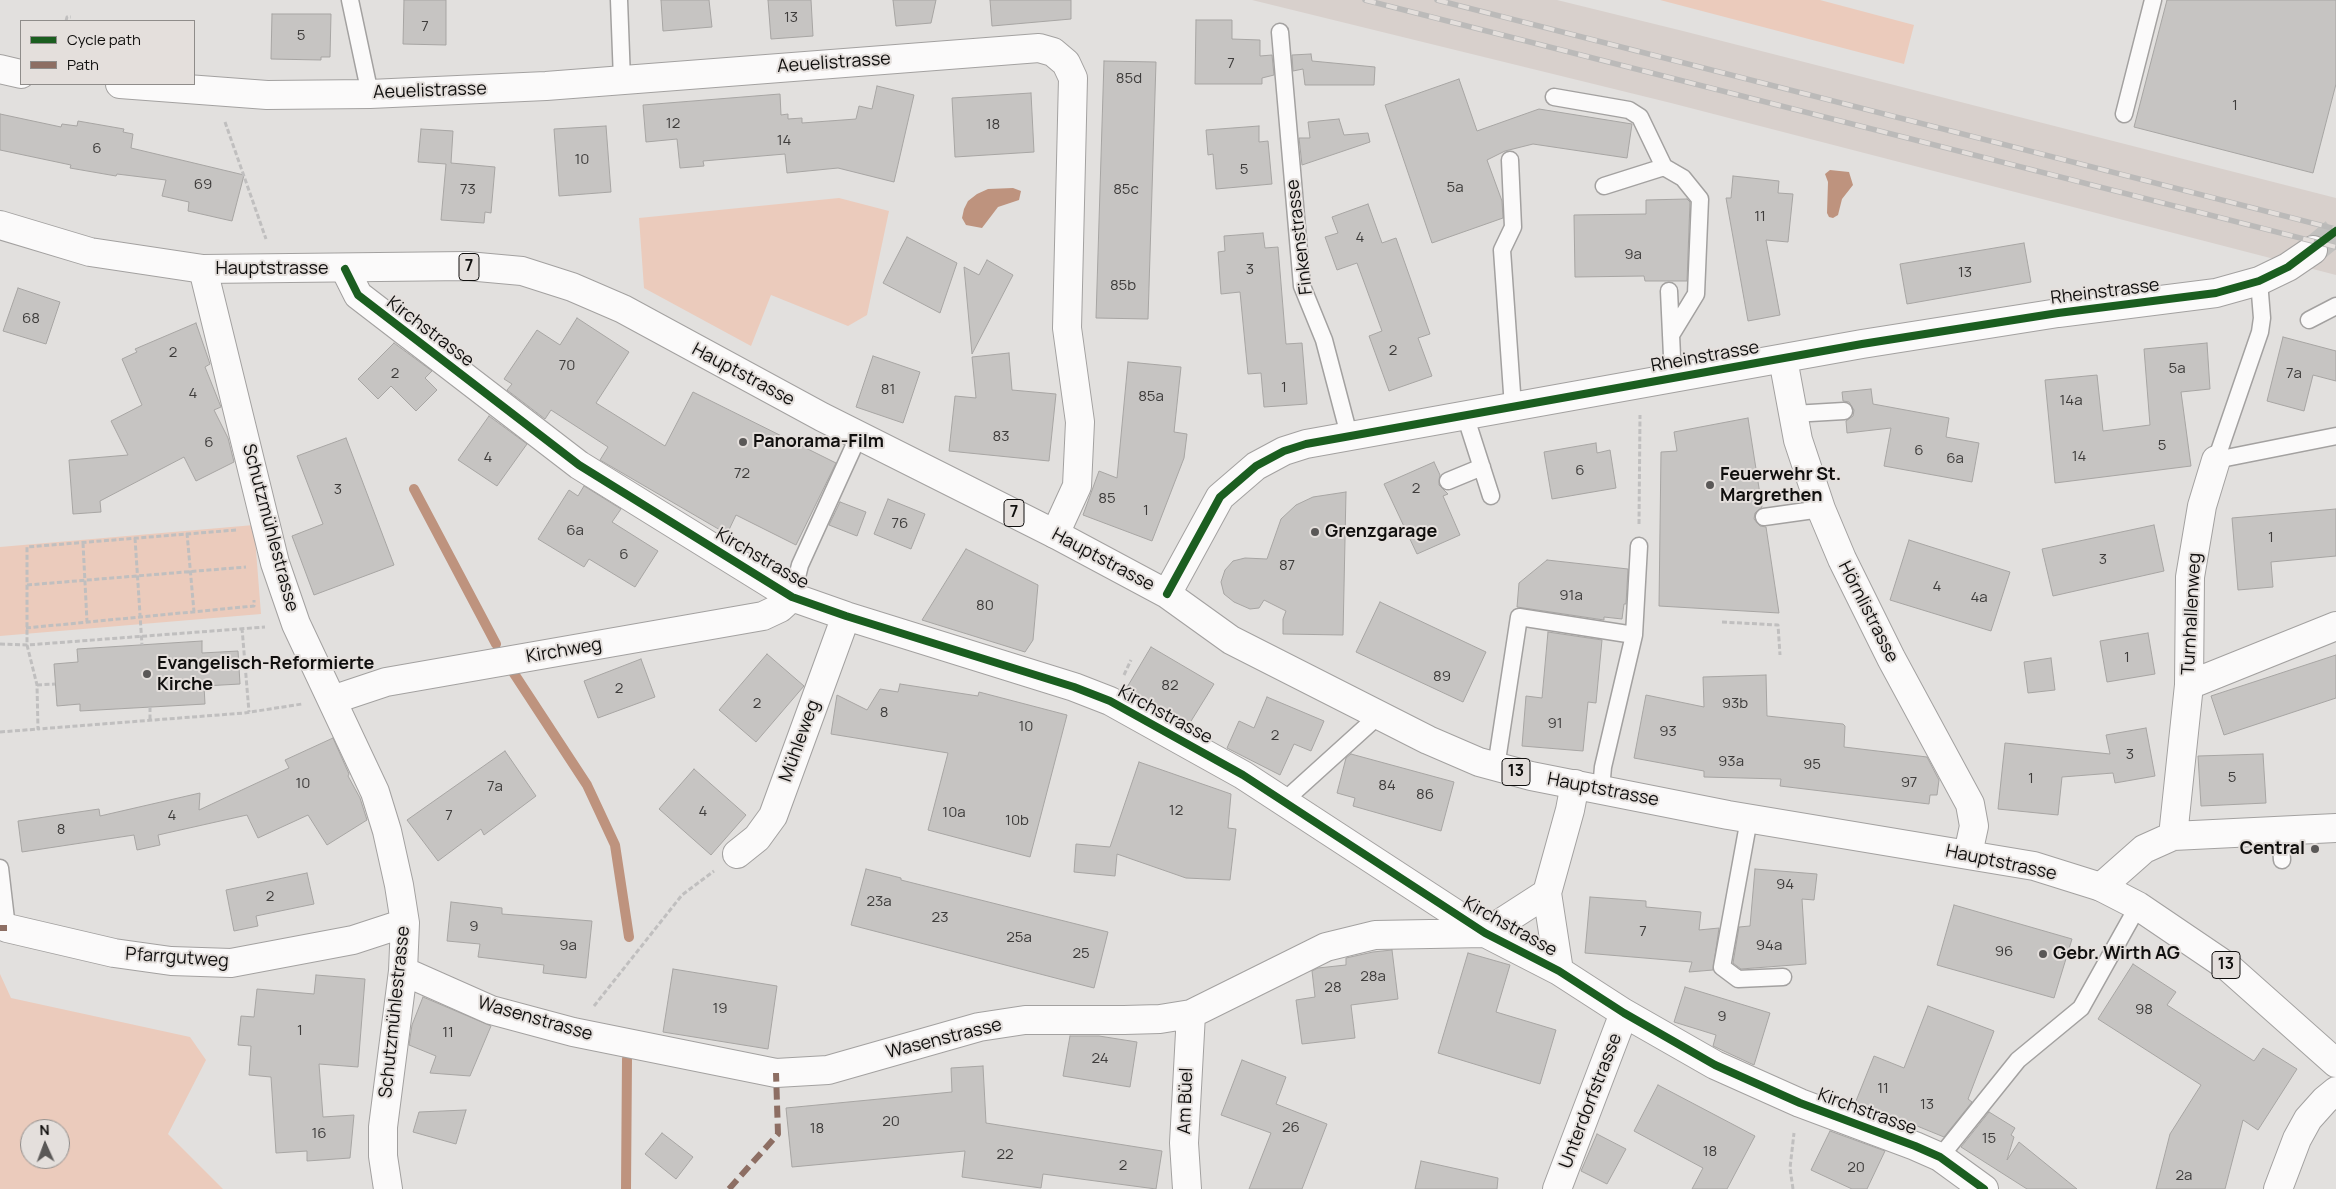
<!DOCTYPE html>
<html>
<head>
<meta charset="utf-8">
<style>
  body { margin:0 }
  #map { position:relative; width:2336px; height:1189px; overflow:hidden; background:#e2e0de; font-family:Manrope,sans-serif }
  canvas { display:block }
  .legend { position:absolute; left:20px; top:20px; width:175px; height:65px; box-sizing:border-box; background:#e4dfdc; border:1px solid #8f8c8a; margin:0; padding:6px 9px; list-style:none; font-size:15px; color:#100f0e }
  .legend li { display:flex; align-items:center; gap:10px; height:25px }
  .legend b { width:25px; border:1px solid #8f8c8a }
  .north { position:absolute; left:20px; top:1119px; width:50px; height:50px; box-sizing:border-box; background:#e4dfdc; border:1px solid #8f8c8a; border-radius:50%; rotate:358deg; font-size:14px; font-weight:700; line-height:20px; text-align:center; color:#100f0e }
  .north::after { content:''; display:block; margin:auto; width:18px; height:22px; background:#5a5857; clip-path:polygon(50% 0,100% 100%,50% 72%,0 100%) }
</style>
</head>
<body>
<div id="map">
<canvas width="2336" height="1189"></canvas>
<ul class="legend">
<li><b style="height:6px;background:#1b5e20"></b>Cycle path</li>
<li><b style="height:6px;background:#8d6e63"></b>Path</li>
</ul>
<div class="north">N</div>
</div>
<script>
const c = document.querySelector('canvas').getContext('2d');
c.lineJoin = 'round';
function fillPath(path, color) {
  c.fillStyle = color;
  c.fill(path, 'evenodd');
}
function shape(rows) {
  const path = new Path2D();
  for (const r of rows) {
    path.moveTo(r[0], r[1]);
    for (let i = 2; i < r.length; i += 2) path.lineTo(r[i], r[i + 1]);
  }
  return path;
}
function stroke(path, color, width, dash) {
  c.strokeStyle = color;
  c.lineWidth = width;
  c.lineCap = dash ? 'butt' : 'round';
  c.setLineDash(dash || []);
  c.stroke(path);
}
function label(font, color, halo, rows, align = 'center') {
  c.font = font + ' Manrope,sans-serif';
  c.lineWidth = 4;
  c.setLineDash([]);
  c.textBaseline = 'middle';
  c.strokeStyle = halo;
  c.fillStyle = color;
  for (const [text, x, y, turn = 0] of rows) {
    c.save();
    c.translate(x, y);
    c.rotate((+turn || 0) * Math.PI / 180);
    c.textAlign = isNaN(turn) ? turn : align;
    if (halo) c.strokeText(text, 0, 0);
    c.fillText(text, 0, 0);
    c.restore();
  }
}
fillPath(shape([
  [1252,0,1557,0,1683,31,2336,198,2336,275,1671,103]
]), '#d8d0cc');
fillPath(shape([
  [1660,0,1820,0,1914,25,1904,64],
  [839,198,889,211,867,315,848,326,771,295,751,346,644,288,639,218],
  [254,525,261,614,0,636,0,646,0,547],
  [0,974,11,998,190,1037,206,1060,168,1134,223,1189,0,1189],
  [30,1129,60,1129,60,1159,30,1159]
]), '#ebcbbc');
fillPath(shape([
  [1830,170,1849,172,1853,185,1842,199,1838,215,1833,218,1829,217,1827,213,1828,182,1825,174],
  [1013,188,1021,191,1019,200,998,207,982,228,966,225,962,218,964,209,968,201,977,194,988,189]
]), '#be937e');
stroke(shape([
  [414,489,496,644],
  [513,672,587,785,615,845,629,937],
  [626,1189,627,1059]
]), '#be937e', 10);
const building = shape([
  [404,0,446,0,446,45,403,44,404,0],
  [661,0,709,0,712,27,663,31,661,0],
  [768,0,811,0,813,36,771,39,768,0],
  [893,0,936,0,931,23,896,26,893,0],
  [990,0,1071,0,1071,19,992,26,990,0],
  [2167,0,2336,0,2336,84,2313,173,2134,127,2167,0],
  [272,14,331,14,330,57,321,57,321,60,271,59,272,14],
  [1196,20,1232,20,1232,39,1260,40,1260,56,1272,55,1274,75,1262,78,1262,84,1195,84,1196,20],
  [1311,54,1312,61,1375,67,1374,85,1305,85,1303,69,1293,71,1292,55,1311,54],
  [1104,61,1156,62,1148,319,1096,318,1104,61],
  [1459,79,1477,131,1539,109,1632,124,1627,158,1533,144,1505,151,1487,160,1502,201,1503,218,1432,243,1385,105,1459,79],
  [877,86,914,95,894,182,838,168,787,173,785,154,703,161,704,166,680,168,677,139,646,142,643,105,780,94,781,115,788,114,788,119,802,118,802,123,856,119,859,106,872,109,877,86],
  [1031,93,1034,152,955,157,952,98,1031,93],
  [0,114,61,127,62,124,77,126,78,121,124,129,123,132,133,134,131,148,244,175,232,221,188,211,189,202,162,196,166,180,117,174,116,176,70,168,71,165,0,150,0,114],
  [1339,119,1344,135,1368,133,1370,142,1302,165,1299,138,1310,138,1308,122,1339,119],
  [606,126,611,192,559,196,554,129,606,126],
  [1259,126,1259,142,1268,141,1272,184,1216,189,1213,154,1208,155,1206,130,1259,126],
  [421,129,453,131,451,163,495,167,491,213,485,212,484,223,441,220,446,164,418,162,421,129],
  [1733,176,1779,181,1778,193,1793,194,1788,242,1766,240,1780,315,1748,321,1726,198,1731,198,1733,176],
  [1687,199,1690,202,1687,281,1645,281,1644,276,1575,277,1574,215,1646,214,1646,200,1687,199],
  [1368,204,1382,243,1396,238,1430,334,1418,338,1432,376,1389,391,1369,336,1382,331,1357,263,1337,270,1325,237,1338,233,1332,217,1368,204],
  [1263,233,1265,248,1278,247,1286,344,1302,343,1307,404,1264,407,1261,373,1248,374,1240,292,1221,294,1218,252,1225,251,1224,236,1263,233],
  [907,237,957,263,940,313,883,283,907,237],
  [2024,243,2031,282,1907,304,1900,264,2024,243],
  [987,260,1013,275,972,354,964,267,979,275,987,260],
  [18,288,60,302,46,344,3,331,18,288],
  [577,318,629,352,596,403,665,446,693,392,836,463,796,545,736,515,727,534,600,460,608,447,551,410,545,419,507,390,512,384,504,379,537,330,560,345,577,318],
  [196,323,210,364,205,367,221,407,214,410,228,438,234,462,196,481,184,457,100,501,101,512,73,514,69,460,128,455,111,421,142,405,122,359,137,352,135,349,196,323],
  [2283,337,2336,351,2336,381,2313,375,2304,411,2267,401,2283,337],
  [394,343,432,371,425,378,437,390,416,411,391,386,378,399,358,379,394,343],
  [2207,343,2210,389,2181,392,2191,466,2055,483,2045,380,2097,375,2103,431,2150,425,2144,349,2207,343],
  [1009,353,1012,390,1056,394,1049,461,949,451,955,396,976,398,972,357,1009,353],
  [873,356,920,372,903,423,856,407,873,356],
  [1128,362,1181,367,1174,432,1187,434,1184,458,1152,541,1083,515,1099,471,1117,478,1128,362],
  [1871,389,1873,404,1949,418,1946,437,1979,443,1972,482,1884,466,1891,428,1847,433,1846,421,1853,416,1854,410,1849,402,1843,401,1842,392,1871,389],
  [489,416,527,444,497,486,458,460,489,416],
  [1748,418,1762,507,1755,513,1754,519,1760,526,1766,527,1779,613,1659,606,1661,452,1677,451,1674,432,1748,418],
  [346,438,394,565,314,595,292,536,323,524,297,456,346,438],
  [1596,443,1597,453,1610,450,1616,488,1552,499,1544,452,1596,443],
  [1434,462,1440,475,1439,485,1448,494,1443,496,1460,535,1417,554,1384,484,1434,462],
  [584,486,621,509,612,522,658,551,635,587,589,559,584,567,538,539,569,490,578,496,584,486],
  [1346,492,1343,635,1283,634,1283,619,1286,611,1264,600,1259,608,1250,609,1234,602,1224,594,1221,582,1225,570,1233,561,1245,558,1267,559,1281,519,1296,505,1313,497,1346,492],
  [888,499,925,514,911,549,874,534,888,499],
  [840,502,866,512,857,536,829,525,840,502],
  [2336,509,2336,556,2271,562,2273,587,2238,590,2232,518,2336,509],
  [2154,525,2164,571,2053,596,2042,549,2154,525],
  [1909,540,2010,572,1991,631,1890,600,1909,540],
  [966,549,1038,585,1033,640,1025,652,922,620,966,549],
  [1547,560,1628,569,1626,604,1624,604,1622,619,1604,617,1604,620,1517,607,1519,583,1547,560],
  [1380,602,1486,652,1463,702,1356,652,1380,602],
  [1548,632,1602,640,1596,703,1588,702,1583,751,1522,746,1526,696,1542,698,1548,632],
  [2148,633,2155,674,2107,682,2100,641,2148,633],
  [202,641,202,653,238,651,240,684,204,686,205,704,80,711,80,704,57,706,54,664,78,662,77,649,202,641],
  [1151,647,1214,684,1188,726,1126,689,1151,647],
  [767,654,804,686,756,742,719,710,767,654],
  [2336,655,2336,698,2224,735,2211,696,2336,655],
  [2051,658,2055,690,2028,693,2024,662,2051,658],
  [641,659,655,697,598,718,584,681,641,659],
  [1766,675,1767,716,1843,724,1845,726,1844,747,1927,757,1939,780,1937,795,1930,795,1929,804,1780,786,1781,779,1704,777,1704,771,1634,758,1646,695,1704,707,1703,677,1766,675],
  [900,684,978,696,979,692,1067,715,1030,857,928,830,948,753,831,734,837,695,867,710,880,689,898,692,900,684],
  [1267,697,1324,721,1311,751,1294,744,1280,775,1227,748,1239,721,1254,728,1267,697],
  [2146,728,2155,776,2115,783,2113,773,2062,777,2058,815,1998,809,2005,743,2110,754,2106,735,2146,728],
  [333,738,349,774,348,776,360,798,367,820,327,845,308,815,258,838,247,815,158,835,160,845,137,850,134,835,22,852,18,821,99,809,100,816,200,793,199,810,289,768,285,760,333,738],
  [505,751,536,796,484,835,481,829,438,861,407,820,505,751],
  [1351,754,1454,782,1441,831,1353,806,1355,798,1337,793,1346,758,1351,754],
  [2263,754,2266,803,2201,806,2198,756,2263,754],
  [1139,762,1231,794,1228,828,1236,829,1230,880,1186,878,1117,854,1115,876,1074,872,1076,844,1110,847,1139,762],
  [694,769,746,815,711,855,659,809,694,769],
  [866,869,901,878,901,880,1108,932,1094,988,851,925,866,869],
  [1755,869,1817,874,1814,900,1802,899,1806,964,1741,969,1733,963,1739,927,1750,926,1755,869],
  [307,873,314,904,256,916,258,926,234,931,226,890,307,873],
  [1590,897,1646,901,1646,907,1701,912,1699,930,1719,928,1713,970,1689,972,1692,962,1585,953,1590,897],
  [451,902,502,908,502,914,592,921,586,978,543,973,544,965,478,957,480,944,447,941,451,902],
  [1954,905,2072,939,2054,998,1937,965,1954,905],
  [1392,950,1398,999,1351,1005,1355,1038,1302,1044,1296,1000,1315,997,1312,971,1318,968,1346,965,1346,958,1373,952,1392,950],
  [1468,953,1510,965,1496,1012,1556,1030,1540,1084,1438,1053,1468,953],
  [2133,964,2176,992,2167,1005,2254,1061,2263,1048,2297,1069,2258,1130,2243,1120,2225,1189,2156,1189,2170,1134,2201,1085,2098,1019,2133,964],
  [673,969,777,986,768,1049,663,1032,673,969],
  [316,975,365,979,358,1067,319,1064,323,1117,354,1115,350,1158,307,1161,307,1151,276,1153,271,1077,249,1075,251,1046,238,1045,241,1016,254,1017,257,989,314,994,316,975],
  [1685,987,1770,1013,1754,1065,1713,1046,1716,1035,1674,1022,1685,987],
  [423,997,491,1026,470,1076,430,1073,436,1056,409,1045,412,1025,423,997],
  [1928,1006,1994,1031,1968,1099,1972,1102,1944,1137,1900,1119,1898,1123,1854,1106,1874,1056,1904,1068,1928,1006],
  [1070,1036,1099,1036,1137,1042,1130,1087,1063,1076,1070,1036],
  [1242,1060,1286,1077,1276,1104,1327,1124,1302,1189,1249,1189,1271,1133,1221,1115,1242,1060],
  [983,1066,986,1123,1162,1151,1156,1189,1043,1174,1041,1188,962,1177,965,1151,792,1167,786,1108,952,1092,951,1068,983,1066],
  [1658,1085,1755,1136,1727,1189,1692,1189,1703,1168,1634,1131,1658,1085],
  [466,1110,456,1144,413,1132,419,1112,466,1110],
  [1989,1112,2015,1128,2011,1135,2014,1137,2007,1160,2019,1142,2077,1189,2027,1189,1961,1147,1989,1112],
  [1830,1131,1885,1151,1867,1189,1852,1189,1811,1170,1830,1131],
  [662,1133,693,1157,676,1179,645,1154,662,1133],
  [1597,1134,1626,1149,1607,1184,1581,1171,1597,1134],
  [1421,1161,1498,1178,1497,1189,1415,1189,1421,1161]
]);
fillPath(building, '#c6c4c2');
stroke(building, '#a7a5a3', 1);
stroke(shape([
  [2313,250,2336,231]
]), '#c2c1bf', 28, [28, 14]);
const lane = shape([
  [350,0,370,94],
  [619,0,622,80],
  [1280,32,1302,286,1324,340,1349,435],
  [1554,97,1629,110,1640,117,1664,167,1683,178,1700,199,1696,294,1671,335],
  [2124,114,2153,0],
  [1510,160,1513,227,1502,250,1513,407],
  [1604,186,1664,167],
  [1669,291,1673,378],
  [2309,320,2336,306],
  [1793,414,1844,411],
  [1465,415,1491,496],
  [2216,460,2260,332,2262,318,2259,281],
  [2216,460,2336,436],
  [1448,481,1482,467],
  [1764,517,1821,509],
  [792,597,800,565,859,435],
  [1496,767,1519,617,1634,635],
  [1601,789,1603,767,1634,635,1639,546],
  [1284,801,1378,716],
  [1749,819,1722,967,1738,979,1783,977],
  [2280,831,2282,860],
  [0,868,7,928],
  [1940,1157,2018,1060,2081,1008,2138,906]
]);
const street = shape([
  [0,69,21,74],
  [120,84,267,95,370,94,546,86,1039,48,1053,52,1066,63,1073,78,1067,328,1080,422,1077,486,1055,534],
  [203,269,275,563,296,624,375,792,387,831,399,885,405,923,403,971,383,1127,383,1156,388,1189],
  [345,269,358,295,579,465,792,597,846,616,1074,687,1110,701,1243,775,1485,933,1559,971,1624,1013,1715,1065,1800,1103,1915,1146,1940,1157,1984,1189],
  [1783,359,1798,440,1821,509,1842,559,1891,658,1970,804,1974,826,1968,854],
  [2189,685,2336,626],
  [332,700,386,682,763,616,780,608,792,597],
  [2173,836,2189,685,2190,577,2202,506,2216,460],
  [737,854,757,838,773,816,846,616],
  [2101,887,2144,849,2173,836,2336,828],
  [7,928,114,953,171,961,231,963,353,940,405,923],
  [403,971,491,1010,573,1032,776,1073,828,1070,979,1027,1025,1020,1124,1020,1160,1019,1191,1014,1326,947,1375,935,1485,933,1547,893],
  [1559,971,1547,893,1570,810,1575,784],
  [1187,1189,1184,1143,1191,1014],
  [1557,1189,1624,1013],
  [2278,1189,2297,1139,2308,1119,2325,1100,2336,1091]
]);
const primary = shape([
  [0,225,90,252,203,269,467,266,522,271,572,287,623,309,822,417,1055,534,1167,594,1231,640,1428,740,1479,762,1531,776,1728,815,2034,866,2101,887,2138,906,2228,967,2336,1063],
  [1167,594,1220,497,1256,466,1284,451,1306,444,1862,344,2058,313,2216,293,2259,281,2288,267,2313,250]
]);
stroke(lane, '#a3a1a0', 19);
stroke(street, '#a3a1a0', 30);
stroke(primary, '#a3a1a0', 30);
stroke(shape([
  [66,21,67,17,71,17],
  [225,122,266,239],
  [1639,524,1640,415],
  [236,530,27,547,27,645,37,685,38,729,244,713,302,704],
  [187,533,194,612],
  [135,538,142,645],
  [83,543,87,622],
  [27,585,246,567],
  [1722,622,1778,625,1780,655],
  [26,628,254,606,254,600],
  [242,628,249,712],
  [0,644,27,645,265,627],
  [1124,675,1131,660],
  [37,685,55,684],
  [150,707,150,721],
  [0,732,38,729],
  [594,1006,682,895,714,871],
  [1793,1189,1790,1168,1794,1133]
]), '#c0bfbf', 3, [5, 2.5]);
stroke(lane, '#fbfafa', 16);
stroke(street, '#fbfafa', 28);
stroke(primary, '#fbfafa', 28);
const rail = shape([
  [1365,0,2336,247],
  [1437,0,2336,229]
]);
stroke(rail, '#bbbab9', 5.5);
stroke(rail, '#e4dfdc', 4, [11]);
stroke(shape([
  [0,928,7,928],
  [729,1189,778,1134,776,1073]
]), '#8d6e63', 6, [12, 6]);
stroke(shape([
  [345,269,358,295,579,465,792,597,846,616,1074,687,1110,701,1243,775,1485,933,1559,971,1624,1013,1715,1065,1800,1103,1915,1146,1940,1157,1984,1189],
  [1167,594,1220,497,1256,466,1284,451,1306,444,1862,344,2058,313,2216,293,2259,281,2288,267,2336,231]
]), '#1b5e20', 8);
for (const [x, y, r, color] of [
  [743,442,5,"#5a5857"],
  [1710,485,5,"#5a5857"],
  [1315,532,5,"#5a5857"],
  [147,674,5,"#5a5857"],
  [2315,849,5,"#5a5857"],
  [2043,954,5,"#5a5857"]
]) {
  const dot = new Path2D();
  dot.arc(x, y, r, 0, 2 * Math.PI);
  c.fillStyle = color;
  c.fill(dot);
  stroke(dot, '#e4dfdc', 2);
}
label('15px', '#3e3c3b', null, [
  ["13",791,18],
  ["7",425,27],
  ["5",301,36],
  ["7",1231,64],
  ["85d",1129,79],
  ["1",2235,106],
  ["12",673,124],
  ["18",993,125],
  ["14",784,141],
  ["6",97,149],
  ["10",582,160],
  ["5",1244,170],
  ["69",203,185],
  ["5a",1455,188],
  ["73",468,190],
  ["85c",1126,190],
  ["11",1760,217],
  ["4",1360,238],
  ["9a",1633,255],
  ["3",1250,270],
  ["13",1965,273],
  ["85b",1123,286],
  ["68",31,319],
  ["2",1393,351],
  ["2",173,353],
  ["70",567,366],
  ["5a",2177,369],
  ["2",395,374],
  ["7a",2294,374],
  ["1",1284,388],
  ["81",888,390],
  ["4",193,394],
  ["85a",1151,397],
  ["14a",2071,401],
  ["83",1001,437],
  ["6",209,443],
  ["5",2162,446],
  ["6",1919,451],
  ["14",2079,457],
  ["4",488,458],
  ["6a",1955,459],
  ["6",1580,471],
  ["72",742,474],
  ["2",1416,489],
  ["3",338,490],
  ["85",1107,499],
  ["1",1146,511],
  ["76",900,524],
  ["6a",575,531],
  ["1",2271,538],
  ["6",624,555],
  ["3",2103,560],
  ["87",1287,566],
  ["4",1937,587],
  ["91a",1571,596],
  ["4a",1979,598],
  ["80",985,606],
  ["1",2127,658],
  ["89",1442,677],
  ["82",1170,686],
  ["2",619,689],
  ["2",757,704],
  ["93b",1735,704],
  ["8",884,713],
  ["91",1555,724],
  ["10",1026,727],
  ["93",1668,732],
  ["2",1275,736],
  ["3",2130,755],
  ["93a",1731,762],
  ["95",1812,765],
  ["5",2232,778],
  ["1",2031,779],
  ["97",1909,783],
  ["10",303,784],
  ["84",1387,786],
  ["7a",495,787],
  ["86",1425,795],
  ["12",1176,811],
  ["4",703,812],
  ["10a",954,813],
  ["4",172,816],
  ["7",449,816],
  ["10b",1017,821],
  ["8",61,830],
  ["94",1785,885],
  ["2",270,897],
  ["23a",879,902],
  ["23",940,918],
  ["9",474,927],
  ["7",1643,932],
  ["25a",1019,938],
  ["9a",568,946],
  ["94a",1769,946],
  ["96",2004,952],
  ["25",1081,954],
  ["28a",1373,977],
  ["28",1333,988],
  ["19",720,1009],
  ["98",2144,1010],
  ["9",1722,1017],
  ["1",300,1031],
  ["11",448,1033],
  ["24",1100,1059],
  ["11",1883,1089],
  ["13",1927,1105],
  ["20",891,1122],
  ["26",1291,1128],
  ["18",817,1129],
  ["16",319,1134],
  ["15",1989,1139],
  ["18",1710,1152],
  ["22",1005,1155],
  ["2",1123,1166],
  ["20",1856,1168],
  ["2a",2184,1176]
]);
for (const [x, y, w] of [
  [469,267,20],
  [1014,513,20],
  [1516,772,28],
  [2226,965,28]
]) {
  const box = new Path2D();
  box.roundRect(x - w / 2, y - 13.5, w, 27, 4);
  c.fillStyle = '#e4dfdc';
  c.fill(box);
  stroke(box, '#100f0e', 1);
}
label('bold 16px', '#100f0e', null, [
  ["7",469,267],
  ["7",1014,513],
  ["13",1516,772],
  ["13",2226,965]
]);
label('18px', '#100f0e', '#e4dfdc', [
  ["Aeuelistrasse",834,63,-4],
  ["Aeuelistrasse",430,91,-2],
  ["Finkenstrasse",1300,237,-97],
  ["Hauptstrasse",272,269],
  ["Rheinstrasse",2105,292,-7],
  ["Kirchstrasse",430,332,37],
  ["Rheinstrasse",1705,357,-10],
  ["Hauptstrasse",743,375,28],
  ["Schutzmühlestrasse",270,528,75],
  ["Kirchstrasse",762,559,30],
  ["Hauptstrasse",1103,560,28],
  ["Hörnlistrasse",1868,612,63],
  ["Turnhallenweg",2192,614,-87],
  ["Kirchweg",564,651,-10],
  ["Kirchstrasse",1165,715,28],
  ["Mühleweg",800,741,-70],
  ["Hauptstrasse",1603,790,11],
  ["Hauptstrasse",2001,863,12],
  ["Kirchstrasse",1510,927,29],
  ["Pfarrgutweg",177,958,4],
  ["Schutzmühlestrasse",395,1012,-84],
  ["Wasenstrasse",535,1019,16],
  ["Wasenstrasse",944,1039,-14],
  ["Am Büel",1186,1101,-88],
  ["Unterdorfstrasse",1591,1101,-69],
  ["Kirchstrasse",1867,1112,20]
]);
label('bold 18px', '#100f0e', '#e4dfdc', [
  ["Panorama-Film",753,442],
  ["Feuerwehr St.",1720,475],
  ["Margrethen",1720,496],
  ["Grenzgarage",1325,532],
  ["Evangelisch-Reformierte",157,664],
  ["Kirche",157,685],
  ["Central",2305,849,"right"],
  ["Gebr. Wirth AG",2053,954]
], 'left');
</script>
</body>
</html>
